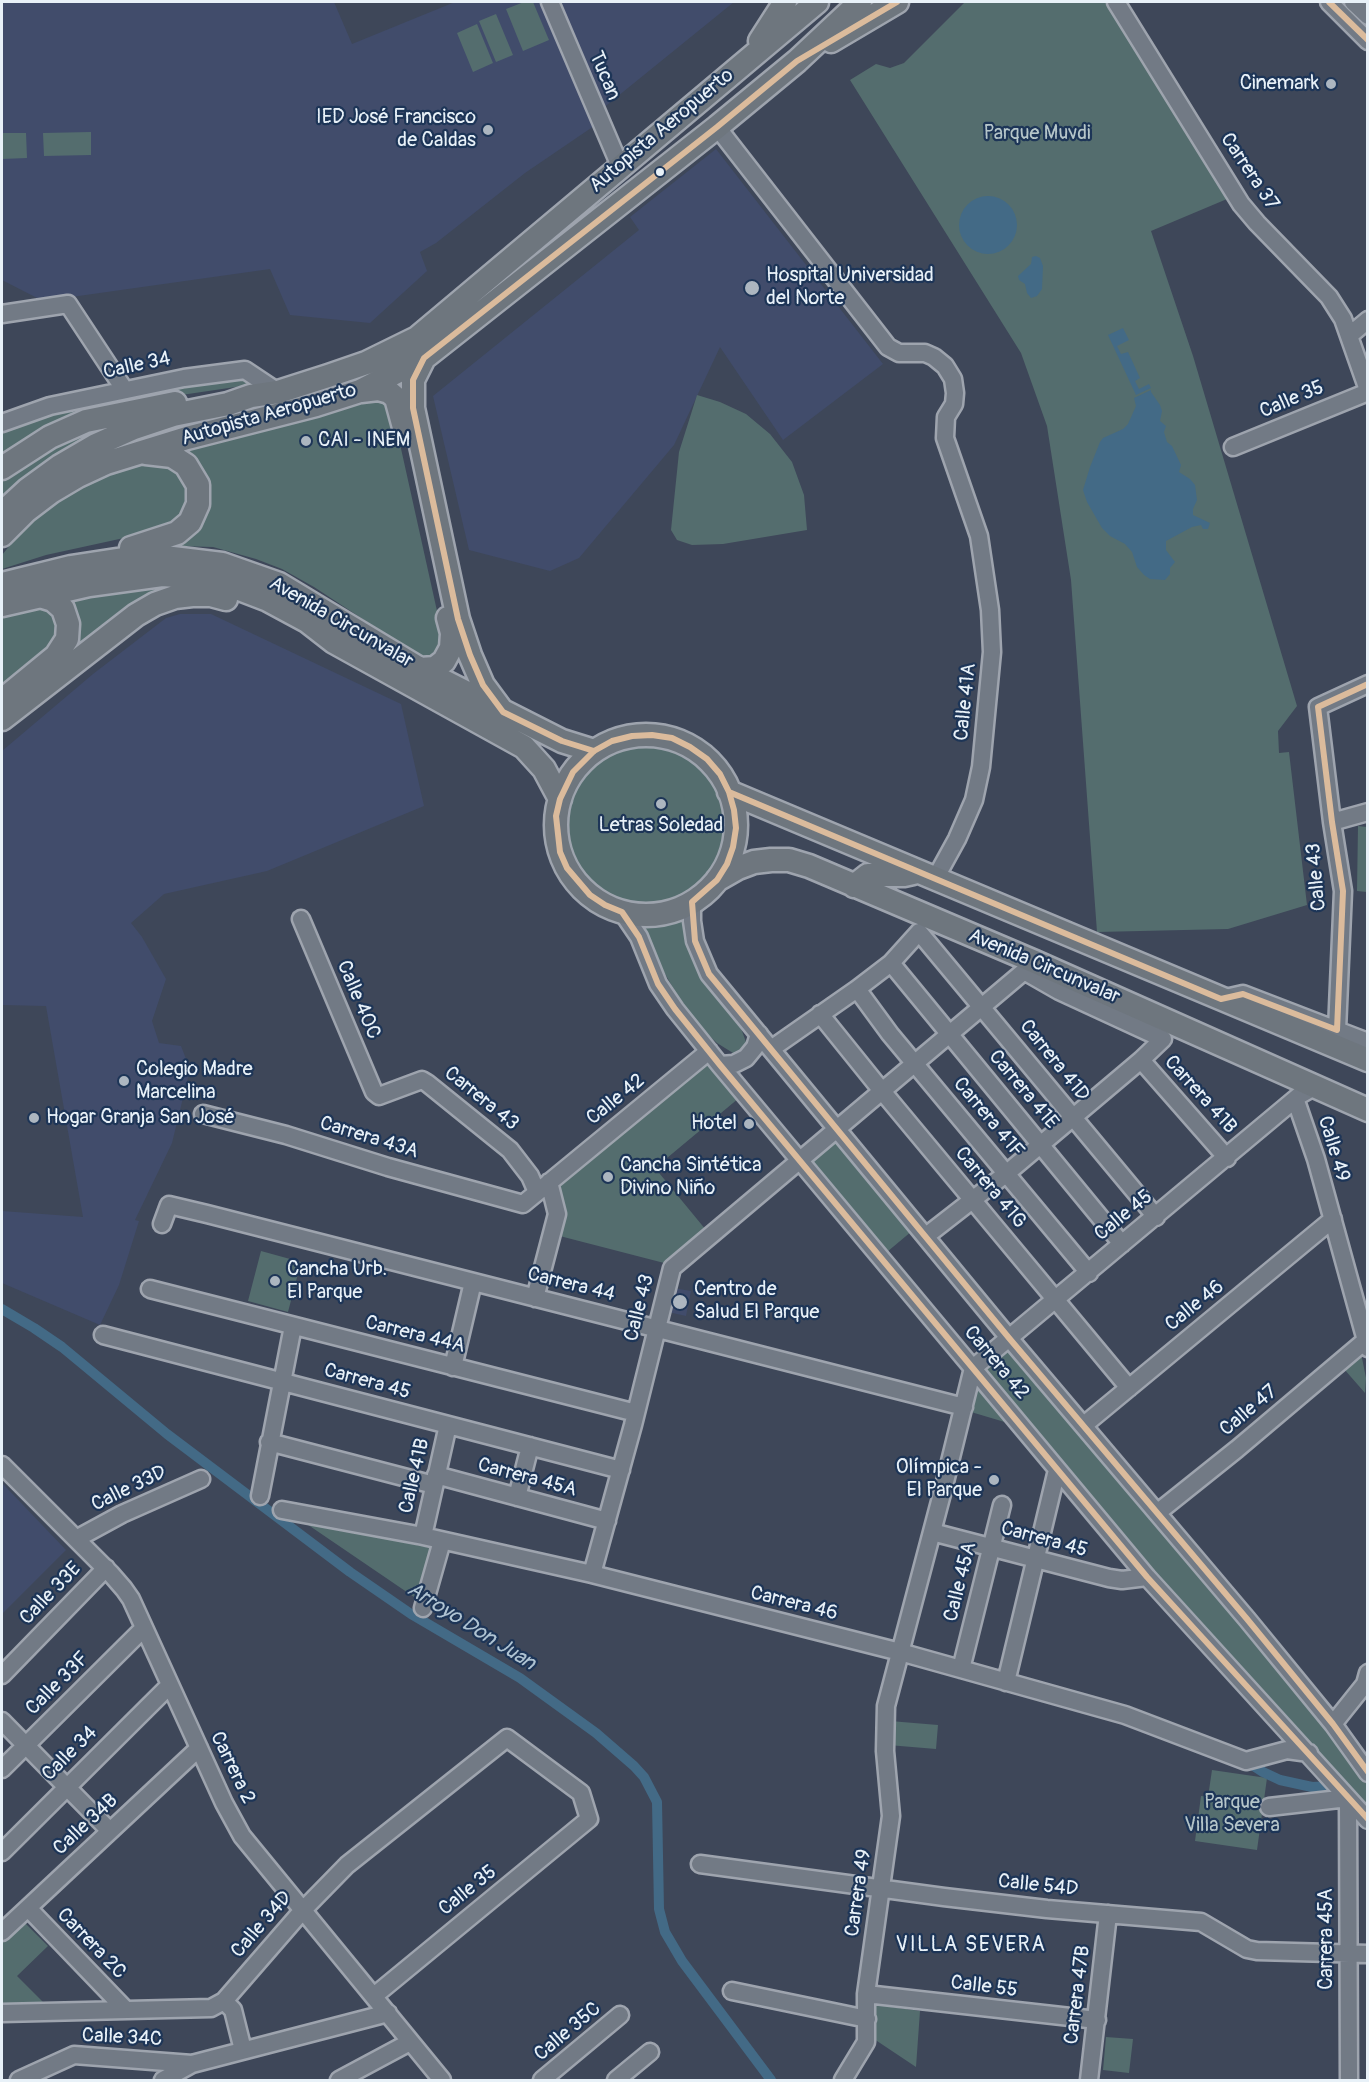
<!DOCTYPE html>
<html>
<head>
<meta charset="utf-8">
<style>
  body { margin:0 }
  #map { position:relative; width:1369px; height:2082px; overflow:hidden; background:#3e4759; font-family:Pangolin,sans-serif }
  canvas { display:block }
  .frame { position:absolute; inset:0; border:3px solid #e8f1f8; pointer-events:none }
</style>
</head>
<body>
<div id="map">
<canvas width="1369" height="2082"></canvas>
<div class="frame"></div>
</div>
<script>
const c = document.querySelector('canvas').getContext('2d');
c.lineJoin = 'round';
function fillPath(path, color) {
  c.fillStyle = color;
  c.fill(path, 'evenodd');
}
function shape(rows) {
  const path = new Path2D();
  for (const r of rows) {
    if (r.length === 3) {
      path.moveTo(r[0] + r[2], r[1]);
      path.arc(r[0], r[1], r[2], 0, 2 * Math.PI);
      continue;
    }
    path.moveTo(r[0], r[1]);
    for (let i = 2; i < r.length; i += 2) path.lineTo(r[i], r[i + 1]);
  }
  return path;
}
function stroke(path, color, width, dash) {
  c.strokeStyle = color;
  c.lineWidth = width;
  c.lineCap = dash ? 'butt' : 'round';
  c.setLineDash(dash || []);
  c.stroke(path);
}
function label(font, color, halo, rows, align = 'center') {
  c.font = font + ' Pangolin,sans-serif';
  c.lineWidth = 4.5;
  c.setLineDash([]);
  c.textBaseline = 'middle';
  c.strokeStyle = halo;
  c.fillStyle = color;
  for (const [text, x, y, turn = 0] of rows) {
    c.save();
    c.translate(x, y);
    c.rotate((+turn || 0) * Math.PI / 180);
    c.textAlign = isNaN(turn) ? turn : align;
    if (halo) c.strokeText(text, 0, 0);
    c.fillText(text, 0, 0);
    c.restore();
  }
}
fillPath(shape([
  [2,2,334,2,352,44,455,2,542,2,594,126,525,173,436,243,420,252,427,271,370,323,290,315,270,269,43,301,2,280],
  [558,2,734,2,602,109],
  [716,149,883,364,783,440,720,347,674,445,579,558,550,571,469,550,433,396,639,230,630,217],
  [180,614,211,614,401,704,424,806,267,871,164,894,131,923,142,937,166,979,152,1021,159,1043,181,1046,190,1069,172,1143,135,1220,139,1221,119,1285,100,1325,2,1283,2,1211,83,1217,46,1006,2,1005,2,751,93,674,166,618],
  [673,1288,691,1291,686,1316,668,1312],
  [2,1483,66,1550,2,1614]
]), '#414c6b');
fillPath(shape([
  [524,2,533,2,549,40,523,51,506,9],
  [965,2,1108,2,1227,199,1151,231,1193,356,1297,706,1278,731,1279,753,1289,752,1307,905,1228,929,1097,932,1071,580,1047,426,1021,353,850,80,876,64,890,68,904,63],
  [496,14,513,55,496,62,479,21],
  [477,24,493,63,473,72,457,33],
  [91,132,91,155,44,156,43,133],
  [2,133,26,133,27,158,2,159],
  [235,376,243,379,249,385,161,398,2,456,2,427,59,411],
  [697,395,720,402,746,414,770,434,792,462,804,495,807,530,723,544,692,545,677,540,671,530,679,452],
  [365,397,389,404,394,417,443,638,439,652,426,658,416,654,314,587,282,569,256,559,213,547,177,546,192,537,203,521,207,502,175,448],
  [133,416,35,471,2,497,2,475,37,450],
  [139,462,172,466,186,482,188,493,186,512,174,525,156,531,46,555,2,569,2,555,24,528,46,509,72,491,94,479],
  [183,583,70,656,58,599],
  [34,604,54,611,60,637,2,691,2,613],
  [645,824,79],
  [1358,826,1367,827,1367,892,1357,891],
  [686,915,700,971,717,996,737,1021,742,1031,746,1042,745,1049,739,1054,733,1053,717,1043,703,1030,689,1013,677,995,655,956,643,923,664,922],
  [707,1060,739,1098,655,1168,706,1230,668,1264,552,1234,556,1187],
  [838,1128,918,1226,881,1257,800,1160],
  [261,1251,301,1262,288,1312,248,1301],
  [1009,1338,1367,1777,1367,1811,1306,1749,973,1368],
  [1361,1353,1366,1378,1365,1393,1344,1369],
  [978,1388,1008,1423,971,1412],
  [298,1518,430,1548,417,1599],
  [890,1721,938,1725,936,1749,888,1745],
  [1212,1770,1267,1778,1257,1850,1195,1841,1201,1796,1208,1797],
  [20,1918,48,1946,17,1976,47,2006,2,2008,2,1936],
  [871,2004,920,2011,916,2067,871,2037],
  [1106,2037,1133,2039,1129,2073,1103,2070]
]), '#546d6e');
fillPath(shape([
  [988,225,29],
  [1036,256,1040,258,1043,266,1042,289,1037,296,1031,298,1027,293,1025,284,1019,280,1018,276,1031,264,1032,257],
  [1123,328,1129,340,1117,346,1121,354,1128,352,1140,378,1135,381,1139,389,1149,384,1151,388,1136,395,1108,335],
  [1151,390,1151,392,1160,405,1162,411,1160,421,1166,426,1164,432,1167,442,1172,446,1181,465,1179,472,1190,479,1195,485,1197,500,1193,509,1193,515,1210,523,1208,529,1203,529,1201,525,1192,527,1166,541,1166,550,1175,562,1170,568,1170,574,1165,580,1150,579,1144,575,1137,567,1132,552,1125,544,1110,536,1102,528,1087,502,1083,490,1090,467,1100,442,1103,438,1123,429,1128,424,1136,406,1134,398]
]), '#436a86');
stroke(shape([
  [2,1309,34,1328,62,1347,167,1434,350,1572,411,1614,520,1678,596,1733,634,1766,644,1777,657,1802,659,1909,665,1932,682,1961,771,2080],
  [1246,1761,1263,1772,1280,1780,1312,1787,1331,1786]
]), '#436a86', 10);
const minor = shape([
  [550,2,620,166],
  [1116,2,1241,204,1257,223,1329,297,1343,319,1368,390],
  [1329,2,1368,41],
  [1353,2,1368,16],
  [717,127,888,347,899,353,925,353,934,357,945,366,953,379,955,393,954,404,946,417,945,438,979,536,990,610,992,652,981,767,974,800,957,839,935,879],
  [2,314,68,304,124,389],
  [1350,335,1368,320],
  [2,423,50,406,184,378,245,370,278,392],
  [1233,447,1368,392],
  [1332,822,1368,812],
  [692,902,692,921,695,941,709,974,1009,1338,1247,1619,1333,1724,1368,1773],
  [622,912,639,937,658,984,675,1009,720,1065,1147,1577,1368,1820],
  [301,919,374,1092,379,1096,422,1080,427,1083,510,1150,530,1176,537,1192],
  [919,932,1156,1217],
  [891,963,1122,1244],
  [857,989,890,1034,1089,1273],
  [1221,999,1243,994,1368,1042],
  [820,1014,882,1091,1129,1388],
  [1337,1030,1343,891,1332,822,1318,707,1368,684],
  [771,1049,857,989,891,963,919,932],
  [1141,1060,1227,1158],
  [720,1065,734,1064,746,1058,755,1047,759,1034],
  [1296,1101,1316,1159,1368,1348],
  [203,1114,286,1135,388,1167,523,1204,709,1051],
  [162,1224,169,1205,207,1214,964,1407],
  [926,1236,1007,1173,1141,1060,1163,1039,1059,991,1024,971],
  [150,1289,636,1413],
  [535,1298,557,1214,549,1182],
  [103,1335,621,1470],
  [453,1367,473,1282],
  [1084,1425,1333,1219],
  [269,1442,434,1485],
  [2,1465,111,1574,124,1589,131,1599,224,1803,242,1836,442,2080],
  [436,1475,607,1521],
  [260,1496,293,1326],
  [517,1497,530,1446],
  [282,1510,423,1536,592,1574,900,1652,1125,1715,1246,1761,1287,1750,1309,1753],
  [1157,1513,1237,1449,1366,1340],
  [932,1532,1109,1578,1122,1580,1147,1577],
  [423,1536,448,1425],
  [76,1539,122,1514,201,1479],
  [592,1574,633,1425,672,1268,1035,962],
  [423,1608,442,1541],
  [961,1669,1002,1505],
  [2,1675,106,1568],
  [1006,1682,1057,1470],
  [2,1721,110,1831],
  [1333,1724,1365,1684,1368,1673],
  [2,1769,143,1629],
  [1269,1807,1348,1798,1349,2080],
  [2,1852,169,1686],
  [700,1864,944,1897,1047,1909,1201,1922,1247,1949,1257,1951,1368,1954],
  [28,1908,125,2009],
  [2,1932,199,1748],
  [732,1991,867,2019],
  [866,1994,1097,2020],
  [224,2001,233,2010,243,2050],
  [2,2013,211,2008,224,2001,303,1910,347,1865,507,1738,581,1793,589,1819,374,1996],
  [19,2080,74,2055,192,2064],
  [163,2080,192,2064,388,2013],
  [339,2080,410,2042],
  [542,2080,620,2015],
  [616,2080,650,2052],
  [843,2080,866,2042,866,1994,891,1816,885,1751,886,1706,943,1490,973,1368,1300,1095,1314,1087],
  [1089,2080,1108,1914]
]);
const highway = shape([
  [760,41,785,2],
  [831,41,897,2],
  [424,358,413,380,413,408,458,619,470,655,483,685,500,708],
  [361,391,378,389,389,392,396,398,405,431],
  [2,468,50,437,86,421,175,403],
  [2,513,27,490,60,466,96,445,134,428,173,415,228,404,251,396,278,392,328,376,366,363,417,338,817,2],
  [2,535,26,511,51,492,78,476,106,463,187,438,316,405,360,391,424,358,717,127,797,61,860,2],
  [131,548,177,533,190,522,198,504,198,485,186,465,172,456,146,453],
  [2,584,71,567,136,557,156,556,222,564,279,584,420,669,562,741,594,751],
  [2,605,89,585,162,575,191,577,234,587,268,600,307,621,334,642,524,747,544,769,560,799],
  [420,669,435,668,444,661,451,648,452,633,448,618],
  [6,697,56,656,67,639,68,624,63,609,53,600,40,596],
  [2,719,136,615,155,604,175,597,192,595,211,595,226,599],
  [646,825,90],
  [729,792,1368,1060],
  [717,880,738,868,754,862,771,860,789,860,809,866,1035,962,1368,1110],
  [854,886,868,875,904,875,913,873]
]);
stroke(minor, '#9ea4ae', 21);
stroke(highway, '#9ea4ae', 27);
stroke(minor, '#727a85', 16);
stroke(highway, '#6e767e', 22);
stroke(shape([
  [1329,2,1368,40],
  [594,751,562,741,503,712,483,685,470,655,458,619,413,408,413,380,424,358,717,127,797,61,897,2],
  [729,792,1221,999,1243,994,1337,1030,1343,891,1332,822,1318,707,1368,684],
  [1368,1772,1333,1724,1247,1619,1009,1338,709,974,695,941,692,902,717,880,727,864,733,847,736,828,734,810,729,792,720,774,707,759,690,747,672,738,652,735,632,736,612,741,594,751,573,772,560,799,556,816,560,852,567,868,590,895,605,905,622,912,639,937,658,984,675,1009,720,1065,1147,1577,1368,1819]
]), '#dbbb9c', 6);
for (const [x, y, r, color] of [
  [1331,84,6,"#acb6c0"],
  [488,130,6,"#acb6c0"],
  [660,172,5,"#e8f1f8"],
  [752,288,8,"#acb6c0"],
  [306,441,6,"#acb6c0"],
  [661,804,6,"#acb6c0"],
  [124,1081,6,"#acb6c0"],
  [34,1118,6,"#acb6c0"],
  [749,1124,6,"#acb6c0"],
  [608,1177,6,"#acb6c0"],
  [275,1281,6,"#acb6c0"],
  [680,1302,8,"#acb6c0"],
  [994,1480,6,"#acb6c0"]
]) {
  const dot = new Path2D();
  dot.arc(x, y, r, 0, 2 * Math.PI);
  c.fillStyle = color;
  c.fill(dot);
  stroke(dot, '#1d3557', 2);
}
label('20px', '#e8f1f8', '#1d3557', [
  ["Tucan",604,76,67],
  ["Autopista Aeropuerto",662,131,-40],
  ["Carrera 37",1249,172,56],
  ["Calle 34",137,366,-12],
  ["Calle 35",1292,400,-23],
  ["Autopista Aeropuerto",269,415,-16],
  ["Avenida Circunvalar",341,623,30],
  ["Calle 41A",966,702,-84],
  ["Calle 43",1317,877,-95],
  ["Avenida Circunvalar",1044,967,23],
  ["Calle 40C",358,1000,67],
  ["Carrera 41D",1054,1061,51],
  ["Carrera 41E",1023,1090,50],
  ["Carrera 41B",1200,1095,48],
  ["Carrera 43",481,1099,39],
  ["Calle 42",616,1100,-39],
  ["Carrera 41F",988,1118,50],
  ["Carrera 43A",369,1138,17],
  ["Calle 49",1333,1149,73],
  ["Carrera 41G",990,1188,50],
  ["Calle 45",1124,1216,-39],
  ["Carrera 44",571,1285,14],
  ["Calle 46",1195,1306,-39],
  ["Calle 43",640,1308,-76],
  ["Carrera 44A",415,1335,14],
  ["Carrera 42",996,1363,50],
  ["Carrera 45",367,1382,15],
  ["Calle 47",1249,1411,-40],
  ["Calle 41B",415,1476,-77],
  ["Carrera 45A",527,1478,15],
  ["Calle 33D",129,1489,-26],
  ["Carrera 45",1044,1540,15],
  ["Calle 45A",961,1582,-76],
  ["Calle 33E",51,1594,-46],
  ["Carrera 46",794,1604,14],
  ["Calle 33F",58,1684,-45],
  ["Calle 34",70,1754,-45],
  ["Carrera 2",232,1768,64],
  ["Calle 34B",86,1825,-43],
  ["Calle 54D",1038,1886,6],
  ["Calle 35",468,1891,-39],
  ["Carrera 49",859,1893,-82],
  ["Calle 34D",262,1925,-49],
  ["Carrera 45A",1327,1939,-90],
  ["Carrera 2C",91,1944,46],
  ["Calle 55",984,1987,7],
  ["Carrera 47B",1078,1995,-83],
  ["Calle 35C",568,2032,-40],
  ["Calle 34C",122,2038,3]
]);
label('20px', '#e8f1f8', '#1d3557', [
  ["Cinemark",1319,84,"right"],
  ["IED José Francisco",476,118,"right"],
  ["de Caldas",476,141,"right"],
  ["Hospital Universidad",766,276],
  ["del Norte",766,299],
  ["CAI - INEM",318,441],
  ["Letras Soledad",661,826,"center"],
  ["Colegio Madre",136,1070],
  ["Marcelina",136,1093],
  ["Hogar Granja San José",46,1118],
  ["Hotel",737,1124,"right"],
  ["Cancha Sintética",620,1166],
  ["Divino Niño",620,1189],
  ["Cancha Urb.",287,1270],
  ["El Parque",287,1293],
  ["Centro de",694,1290],
  ["Salud El Parque",694,1313],
  ["Olímpica -",982,1468,"right"],
  ["El Parque",982,1491,"right"]
], 'left');
label('20px', '#b5c5c9', '#1d3557', [
  ["Parque Muvdi",1037,134],
  ["Parque",1232,1803],
  ["Villa Severa",1232,1826]
]);
label('italic 21px', '#afc3d2', '#1d3557', [
  ["Arroyo Don Juan",471,1627,32]
]);
c.letterSpacing = '1.5px';
label('21px', '#e8f1f8', '#1d3557', [
  ["VILLA SEVERA",971,1946]
]);
c.letterSpacing = '0px';
</script>
</body>
</html>
